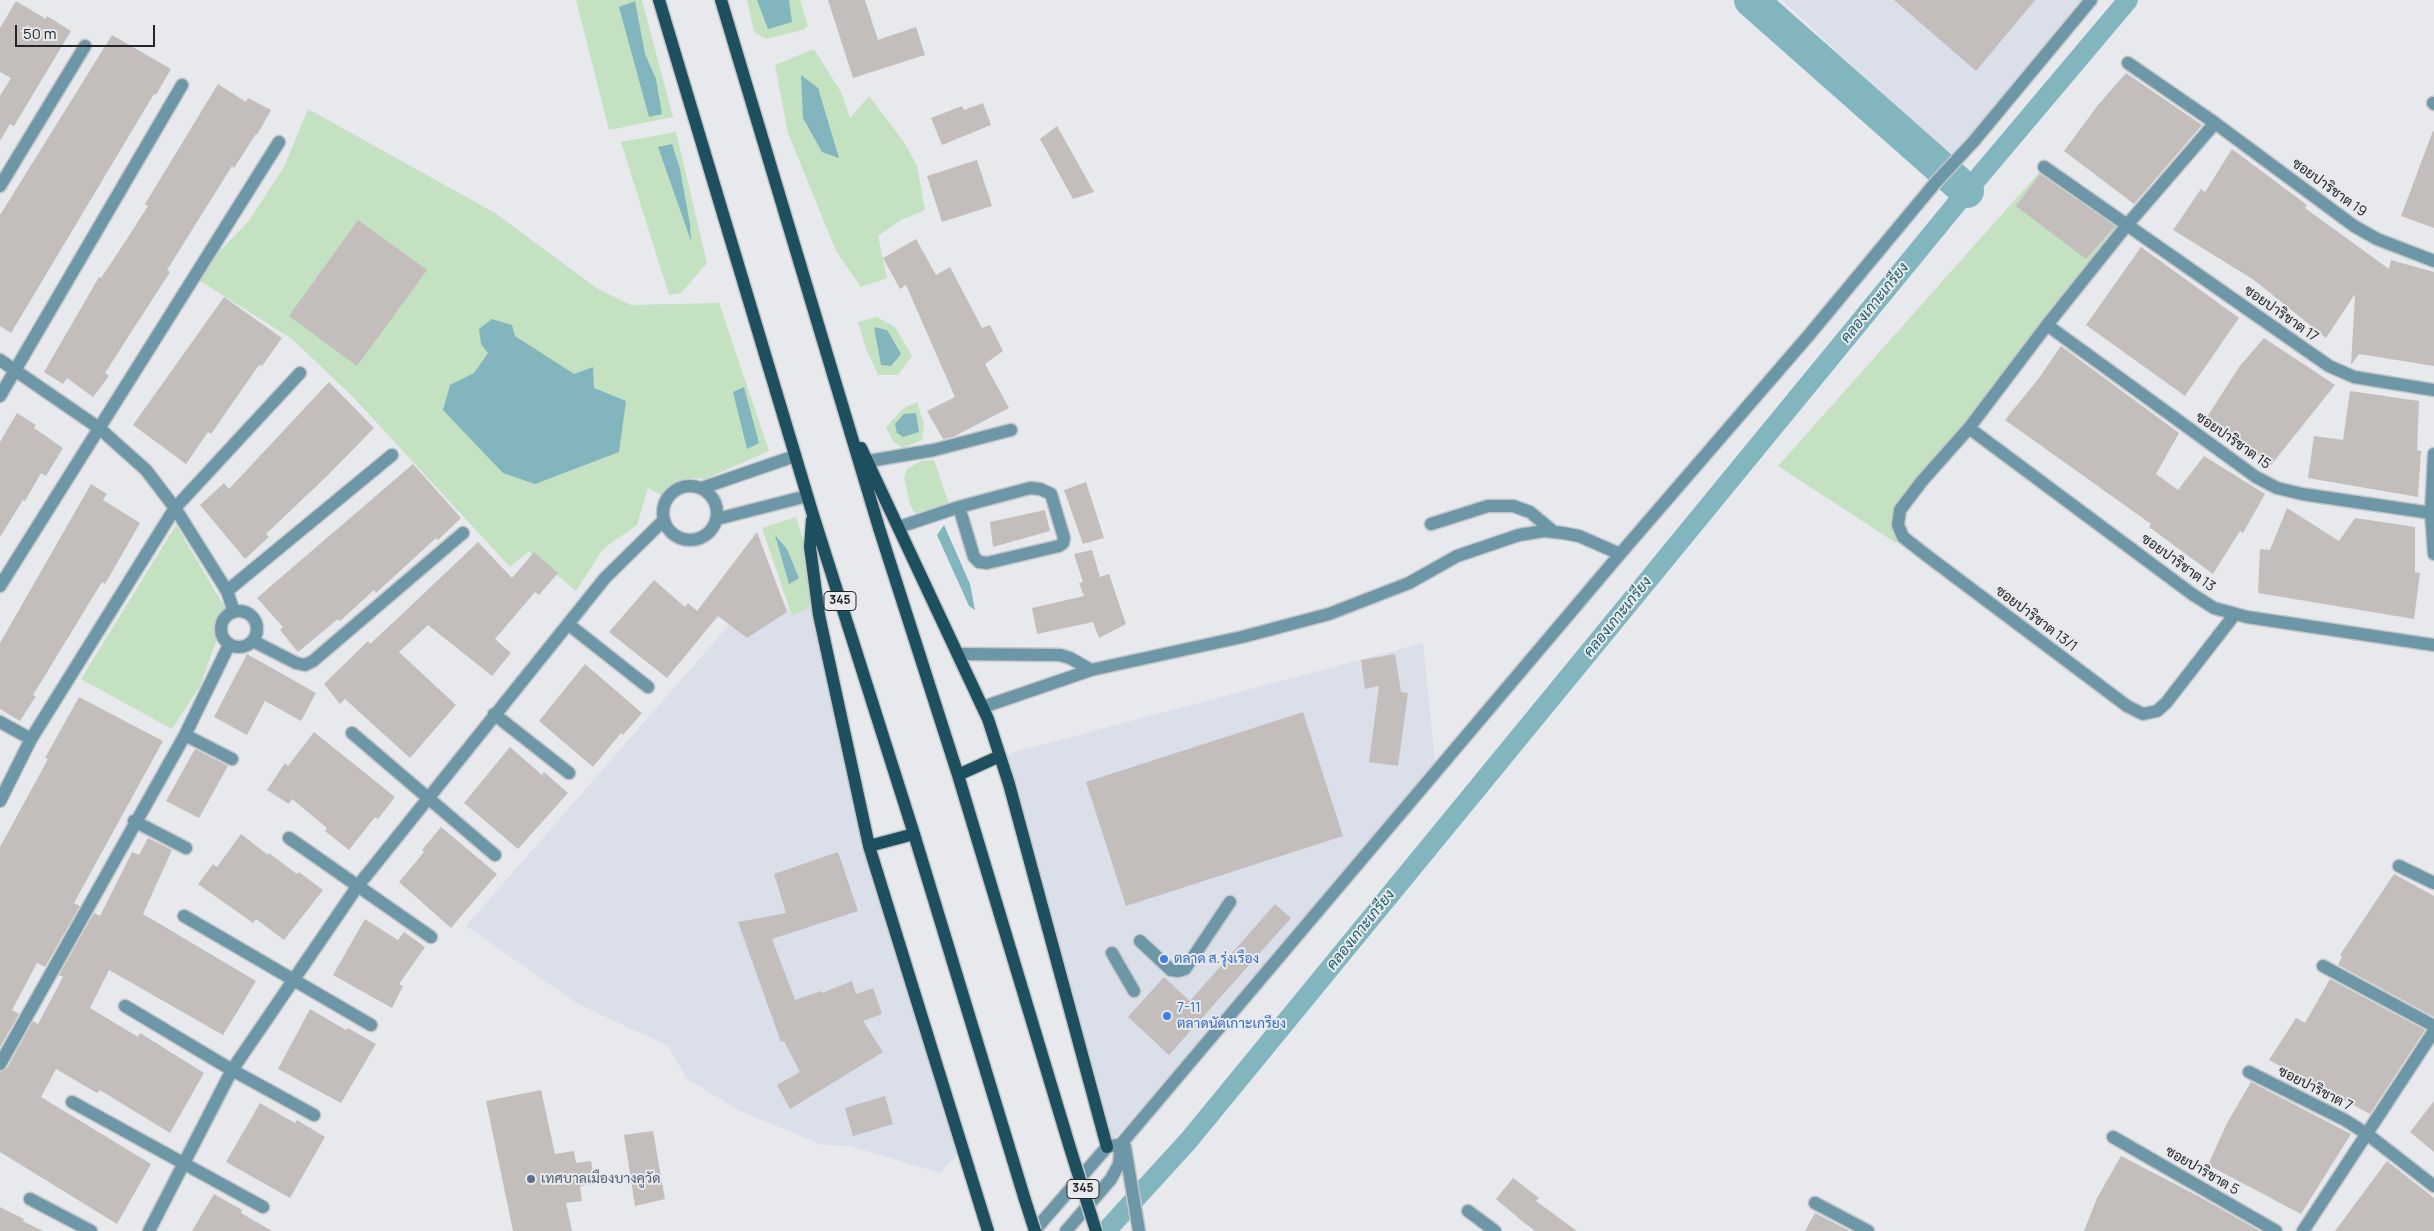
<!DOCTYPE html>
<html>
<head>
<meta charset="utf-8">
<style>
  body { margin:0 }
  #map { position:relative; width:2434px; height:1231px; overflow:hidden; background:#e7e9ed; font-family:Manrope,sans-serif }
  canvas { display:block }
  .scale { position:absolute; left:15px; top:25px; width:140px; height:22px; box-sizing:border-box; border:2px solid #242526; border-top:0; padding-left:6px; font-size:15px; line-height:18px; white-space:nowrap; color:#242526; -webkit-text-stroke:4px #e7e9ed; paint-order:stroke }
</style>
</head>
<body>
<div id="map">
<canvas width="2434" height="1231"></canvas>
<div class="scale">50 m</div>
</div>
<script>
const c = document.querySelector('canvas').getContext('2d');
c.lineJoin = 'round';
function fillPath(path, color) {
  c.fillStyle = color;
  c.fill(path, 'evenodd');
}
function shape(rows) {
  const path = new Path2D();
  for (const r of rows) {
    if (r.length === 3) {
      path.moveTo(r[0] + r[2], r[1]);
      path.arc(r[0], r[1], r[2], 0, 2 * Math.PI);
      continue;
    }
    path.moveTo(r[0], r[1]);
    for (let i = 2; i < r.length; i += 2) path.lineTo(r[i], r[i + 1]);
  }
  return path;
}
function stroke(path, color, width, dash) {
  c.strokeStyle = color;
  c.lineWidth = width;
  c.lineCap = dash ? 'butt' : 'round';
  c.setLineDash(dash || []);
  c.stroke(path);
}
function label(font, color, halo, rows, align = 'center') {
  c.font = font + ' Manrope,Sarabun,sans-serif';
  c.lineWidth = 4;
  c.setLineDash([]);
  c.textBaseline = 'middle';
  c.strokeStyle = halo;
  c.fillStyle = color;
  for (const [text, x, y, turn = 0] of rows) {
    c.save();
    c.translate(x, y);
    c.rotate((+turn || 0) * Math.PI / 180);
    c.textAlign = isNaN(turn) ? turn : align;
    if (halo) c.strokeText(text, 0, 0);
    c.fillText(text, 0, 0);
    c.restore();
  }
}
fillPath(shape([
  [1782,0,2089,0,1954,161],
  [770,578,792,615,817,603,878,878,963,1149,940,1173,850,1146,822,1145,740,1111,686,1078,668,1046,578,1004,466,926],
  [1423,643,1436,771,1107,1147,1000,756]
]), '#dadfea');
fillPath(shape([
  [576,0,642,0,673,117,609,130],
  [747,0,800,0,808,26,803,30,766,39,754,32],
  [814,49,841,92,850,118,869,96,904,142,917,166,925,210,901,220,878,236,887,278,861,287,836,251,788,133,775,65],
  [308,109,495,213,598,289,631,305,719,303,769,451,705,479,693,478,681,481,671,488,664,497,648,488,637,525,603,549,576,591,529,551,510,567,353,397,292,339,194,277,248,222,284,167],
  [676,132,707,263,681,293,669,295,621,142],
  [2044,167,2127,225,1900,510,1903,537,1896,543,1778,466],
  [877,317,895,327,912,356,898,375,878,375,866,349,858,322],
  [917,402,924,424,922,440,902,448,893,441,886,427,904,408],
  [934,460,950,507,915,513,910,505,904,477,907,469,921,461],
  [796,517,807,552,811,588,809,607,792,616,762,528],
  [176,525,227,611,200,686,172,729,81,679]
]), '#c4e1c1');
fillPath(shape([
  [757,0,789,0,792,22,768,29],
  [635,1,645,54,656,79,662,114,649,117,619,7],
  [801,75,818,88,839,158,822,152,803,118],
  [672,144,680,169,690,224,691,241,658,147],
  [492,319,512,325,515,336,574,374,593,367,594,388,626,401,619,452,535,484,503,473,443,410,450,385,474,373,488,353,481,344,479,329],
  [874,327,887,330,901,354,891,366,881,365],
  [744,387,759,443,747,449,733,392],
  [916,413,919,432,903,437,897,433,895,424,904,414],
  [944,525,970,584,975,610,969,606,937,535],
  [775,535,787,549,799,578,789,584]
]), '#82b5bd');
stroke(shape([
  [1106,1231,1189,1140,1967,191,2128,0]
]), '#82b5bd', 20);
stroke(shape([
  [1751,0,1967,191]
]), '#82b5bd', 34);
fillPath(shape([
  [828,0,865,0,878,40,916,27,925,55,853,78],
  [1894,0,2035,0,1976,71],
  [16,1,46,19,47,16,71,31,14,126,10,124,0,141,0,96,11,78,0,72,0,28],
  [112,35,171,69,156,95,154,94,11,333,0,326,0,215],
  [2126,73,2202,125,2134,204,2064,151,2098,105],
  [218,84,246,102,248,98,271,110,257,135,256,134,234,168,232,166,167,270,170,272,105,373,109,376,93,397,67,378,63,384,44,372,99,277,101,278,123,245,148,206,145,204],
  [983,103,991,125,942,145,931,118,962,106,964,110],
  [1057,126,1094,192,1073,199,1040,139],
  [2433,131,2434,131,2434,228,2401,216],
  [2232,149,2307,205,2305,208,2389,269,2391,260,2434,272,2434,366,2359,354,2351,365,2355,294,2326,338,2254,280,2173,230,2201,189,2205,192],
  [977,160,992,206,942,222,927,176],
  [2040,174,2115,226,2086,259,2016,206],
  [358,220,427,270,357,366,289,316],
  [916,239,936,275,950,267,982,328,990,325,1003,351,985,364,1009,408,953,437,943,439,927,411,955,397,906,285,900,289,883,258],
  [2141,247,2239,318,2185,396,2086,325],
  [224,297,282,338,262,366,259,365,211,434,208,432,186,464,133,425],
  [2264,338,2335,385,2271,465,2207,417,2239,367],
  [2061,346,2179,433,2156,474,2178,490,2204,456,2265,494,2243,533,2240,531,2213,574,2149,527,2151,524,2005,420,2039,378],
  [329,382,374,428,328,475,266,534,269,537,245,559,200,505,224,483,229,489],
  [2350,391,2419,401,2417,450,2421,451,2418,497,2308,478,2314,436,2343,440],
  [17,413,36,425,34,428,63,448,46,476,41,473,25,501,23,500,0,537,0,442],
  [413,464,461,518,438,540,436,538,376,593,374,590,340,621,338,619,298,652,280,630,283,627,257,598],
  [1086,482,1104,538,1083,544,1064,490],
  [91,484,107,494,103,500,140,523,105,584,102,582,33,695,36,696,20,721,0,709,0,643],
  [2287,508,2339,541,2355,518,2415,527,2415,572,2420,573,2414,619,2258,593,2260,549,2270,550],
  [1045,510,1050,531,993,547,990,522],
  [757,532,787,612,747,638,718,616,667,678,609,632,654,580,685,607,688,603,697,611],
  [478,542,512,578,534,552,558,573,539,595,535,592,495,639,511,653,492,676,428,625,399,652,456,705,410,758,345,699,340,704,324,684,368,641,370,644,399,617],
  [1092,550,1100,577,1109,574,1126,624,1099,638,1093,622,1037,634,1032,608,1084,596,1079,583,1083,582,1074,554],
  [247,654,316,693,301,721,265,701,247,735,214,717],
  [1395,654,1401,692,1408,693,1398,766,1369,762,1379,686,1365,689,1361,660],
  [585,664,642,713,623,735,621,733,593,767,539,721],
  [79,697,163,741,74,903,80,906,45,967,37,963,12,1010,19,1014,0,1047,0,847,48,759,45,758],
  [1303,712,1343,836,1126,906,1086,782],
  [314,732,395,797,378,819,375,817,349,850,325,831,327,828,292,799,289,804,267,790,285,763,288,766],
  [510,747,542,775,544,772,568,793,518,849,464,803],
  [195,749,228,766,199,818,166,801],
  [441,827,497,874,451,928,399,882,424,852,422,850],
  [241,834,268,855,269,853,297,874,299,872,323,890,284,940,256,919,253,923,198,884,213,864,217,867],
  [148,838,172,850,143,914,256,981,223,1035,109,970,90,1008,138,1037,140,1033,204,1073,170,1133,100,1090,97,1093,56,1069,41,1097,151,1164,117,1224,0,1152,0,1072,7,1068,33,1021,38,1024,63,977,59,975,94,913,100,916,132,852,139,855],
  [838,852,858,911,772,939,795,1000,821,991,822,993,852,981,856,994,873,988,882,1014,863,1021,883,1052,790,1109,777,1085,800,1072,784,1041,781,1042,738,922,786,913,774,874],
  [2394,874,2434,896,2434,1017,2338,965,2342,957,2340,955],
  [1275,904,1291,918,1169,1055,1128,1017,1164,977,1190,1001],
  [365,919,398,940,404,932,425,947,399,984,403,986,392,1008,333,975],
  [2330,979,2425,1030,2370,1114,2269,1060,2296,1018,2305,1023],
  [310,1009,346,1030,348,1028,376,1044,341,1103,278,1069],
  [2251,1082,2351,1134,2301,1214,2208,1165,2227,1123],
  [541,1090,555,1154,574,1151,576,1163,591,1161,595,1184,580,1186,582,1201,566,1203,572,1231,513,1231,486,1101],
  [885,1096,893,1124,853,1136,845,1108],
  [2434,1101,2434,1152,2410,1132],
  [260,1103,295,1123,297,1120,325,1137,290,1198,226,1162],
  [653,1131,665,1199,635,1206,624,1135],
  [2121,1156,2198,1196,2260,1231,2084,1231,2097,1198],
  [2387,1161,2434,1198,2434,1231,2335,1231],
  [1513,1178,1539,1198,1536,1201,1577,1231,1535,1231,1522,1221,1496,1199],
  [214,1194,242,1210,241,1213,272,1231,192,1231],
  [0,1207,24,1219,23,1221,43,1231,0,1231],
  [1815,1213,1850,1231,1805,1231]
]), '#c3bebc');
const minor = shape([
  [2128,63,2215,123,2354,226,2377,239,2434,261],
  [2433,103,2434,104],
  [2215,123,2127,225,2047,325,1969,428,1922,481,1900,510,1898,525,1903,537,1926,555,2127,706,2143,714,2157,711,2166,703,2235,614],
  [2044,167,2329,366,2354,377,2434,390],
  [0,186,85,46],
  [2047,325,2256,477,2277,488,2302,494,2431,513],
  [0,360,99,428,146,470,175,508,227,591,234,612],
  [0,396,182,85],
  [1969,428,2192,594,2214,608,2247,617,2434,645],
  [2434,454,2431,513,2434,554],
  [869,461,934,450,1011,430],
  [690,513,27],
  [702,488,795,456],
  [717,519,807,496],
  [1431,524,1488,506,1513,506,1530,512,1554,532],
  [899,527,959,507,1030,488,1040,489,1051,494,1064,538,1063,543,1059,546,987,563,979,562,974,557,959,507],
  [0,586,279,142],
  [227,591,392,455],
  [239,629,18],
  [568,624,648,687],
  [253,641,296,663,305,665,313,661,463,533],
  [958,654,1060,655,1070,658,1091,670],
  [983,707,1091,670,1242,637,1329,614,1409,583,1457,556,1519,535,1544,531,1563,533,1579,536,1620,554],
  [494,714,569,773],
  [0,722,31,739],
  [352,733,495,855],
  [185,735,232,759],
  [0,801,31,739,175,508,300,373],
  [134,821,186,848],
  [289,838,431,937],
  [2399,866,2434,883],
  [184,916,371,1025],
  [1140,941,1171,970,1178,971,1185,969,1230,902],
  [1112,953,1134,991],
  [2323,966,2434,1026],
  [125,1006,232,1070,314,1115],
  [0,1064,185,735,229,645],
  [2249,1072,2345,1120,2367,1134,2434,1186],
  [72,1102,263,1207],
  [2113,1137,2276,1231],
  [1125,1147,1139,1231],
  [30,1199,91,1231],
  [1815,1203,1868,1231],
  [1468,1211,1495,1231],
  [149,1231,232,1070,357,887,605,578,664,520],
  [1034,1231,1107,1147,1118,1145],
  [1066,1231,1111,1179,1119,1164,1121,1144,1620,554,1809,335,1936,182,1974,141,2091,0],
  [2303,1231,2434,1031]
]);
const major = shape([
  [659,0,813,515,914,834,1025,1200],
  [721,0,879,528,958,775,1070,1148],
  [861,448,988,719,1009,784,1107,1147],
  [812,520,810,547,819,615,869,846,988,1231],
  [958,775,1000,756],
  [869,846,914,834]
]);
stroke(minor, '#c4c6c9', 15);
stroke(major, '#c4c6c9', 15);
stroke(minor, '#6d97a6', 12);
stroke(major, '#1e4f5f', 12);
const majorBridge = shape([
  [1070,1148,1096,1231],
  [1025,1200,1035,1231]
]);
stroke(majorBridge, '#c4c6c9', 15, []);
stroke(majorBridge, '#1e4f5f', 12);
for (const [x, y, r, color] of [
  [1164,959,5,"#3f7fe0"],
  [1167,1016,5,"#3f7fe0"],
  [531,1179,5,"#5c6f8a"]
]) {
  const dot = new Path2D();
  dot.arc(x, y, r, 0, 2 * Math.PI);
  c.fillStyle = color;
  c.fill(dot);
  stroke(dot, '#e7e9ed', 2);
}
for (const [x, y, w] of [
  [840,601,32],
  [1083,1189,32]
]) {
  const box = new Path2D();
  box.roundRect(x - w / 2, y - 9.5, w, 19, 4);
  c.fillStyle = '#e7e9ed';
  c.fill(box);
  stroke(box, '#242526', 1);
}
label('bold 12px', '#242526', null, [
  ["345",840,601],
  ["345",1083,1189]
]);
label('14px', '#242526', '#e7e9ed', [
  ["ซอยปาริชาต 19",2329,188,36],
  ["ซอยปาริชาต 17",2281,314,35],
  ["ซอยปาริชาต 15",2233,441,35],
  ["ซอยปาริชาต 13",2178,563,36],
  ["ซอยปาริชาต 13/1",2036,619,37],
  ["ซอยปาริชาต 7",2315,1089,27],
  ["ซอยปาริชาต 5",2202,1171,30]
]);
label('14px', '#366cbe', '#e7e9ed', [
  ["ตลาด ส.รุ่งเรือง",1174,959],
  ["7-11",1177,1008],
  ["ตลาดนัดเกาะเกรียง",1177,1024]
], 'left');
label('14px', '#4e5e75', '#e7e9ed', [
  ["เทศบาลเมืองบางคูวัด",541,1179]
], 'left');
label('italic 15px', '#1a5f68', '#e7e9ed', [
  ["คลองเกาะเกรียง",1875,303,-51],
  ["คลองเกาะเกรียง",1618,617,-51],
  ["คลองเกาะเกรียง",1361,930,-51]
]);
</script>
</body>
</html>
